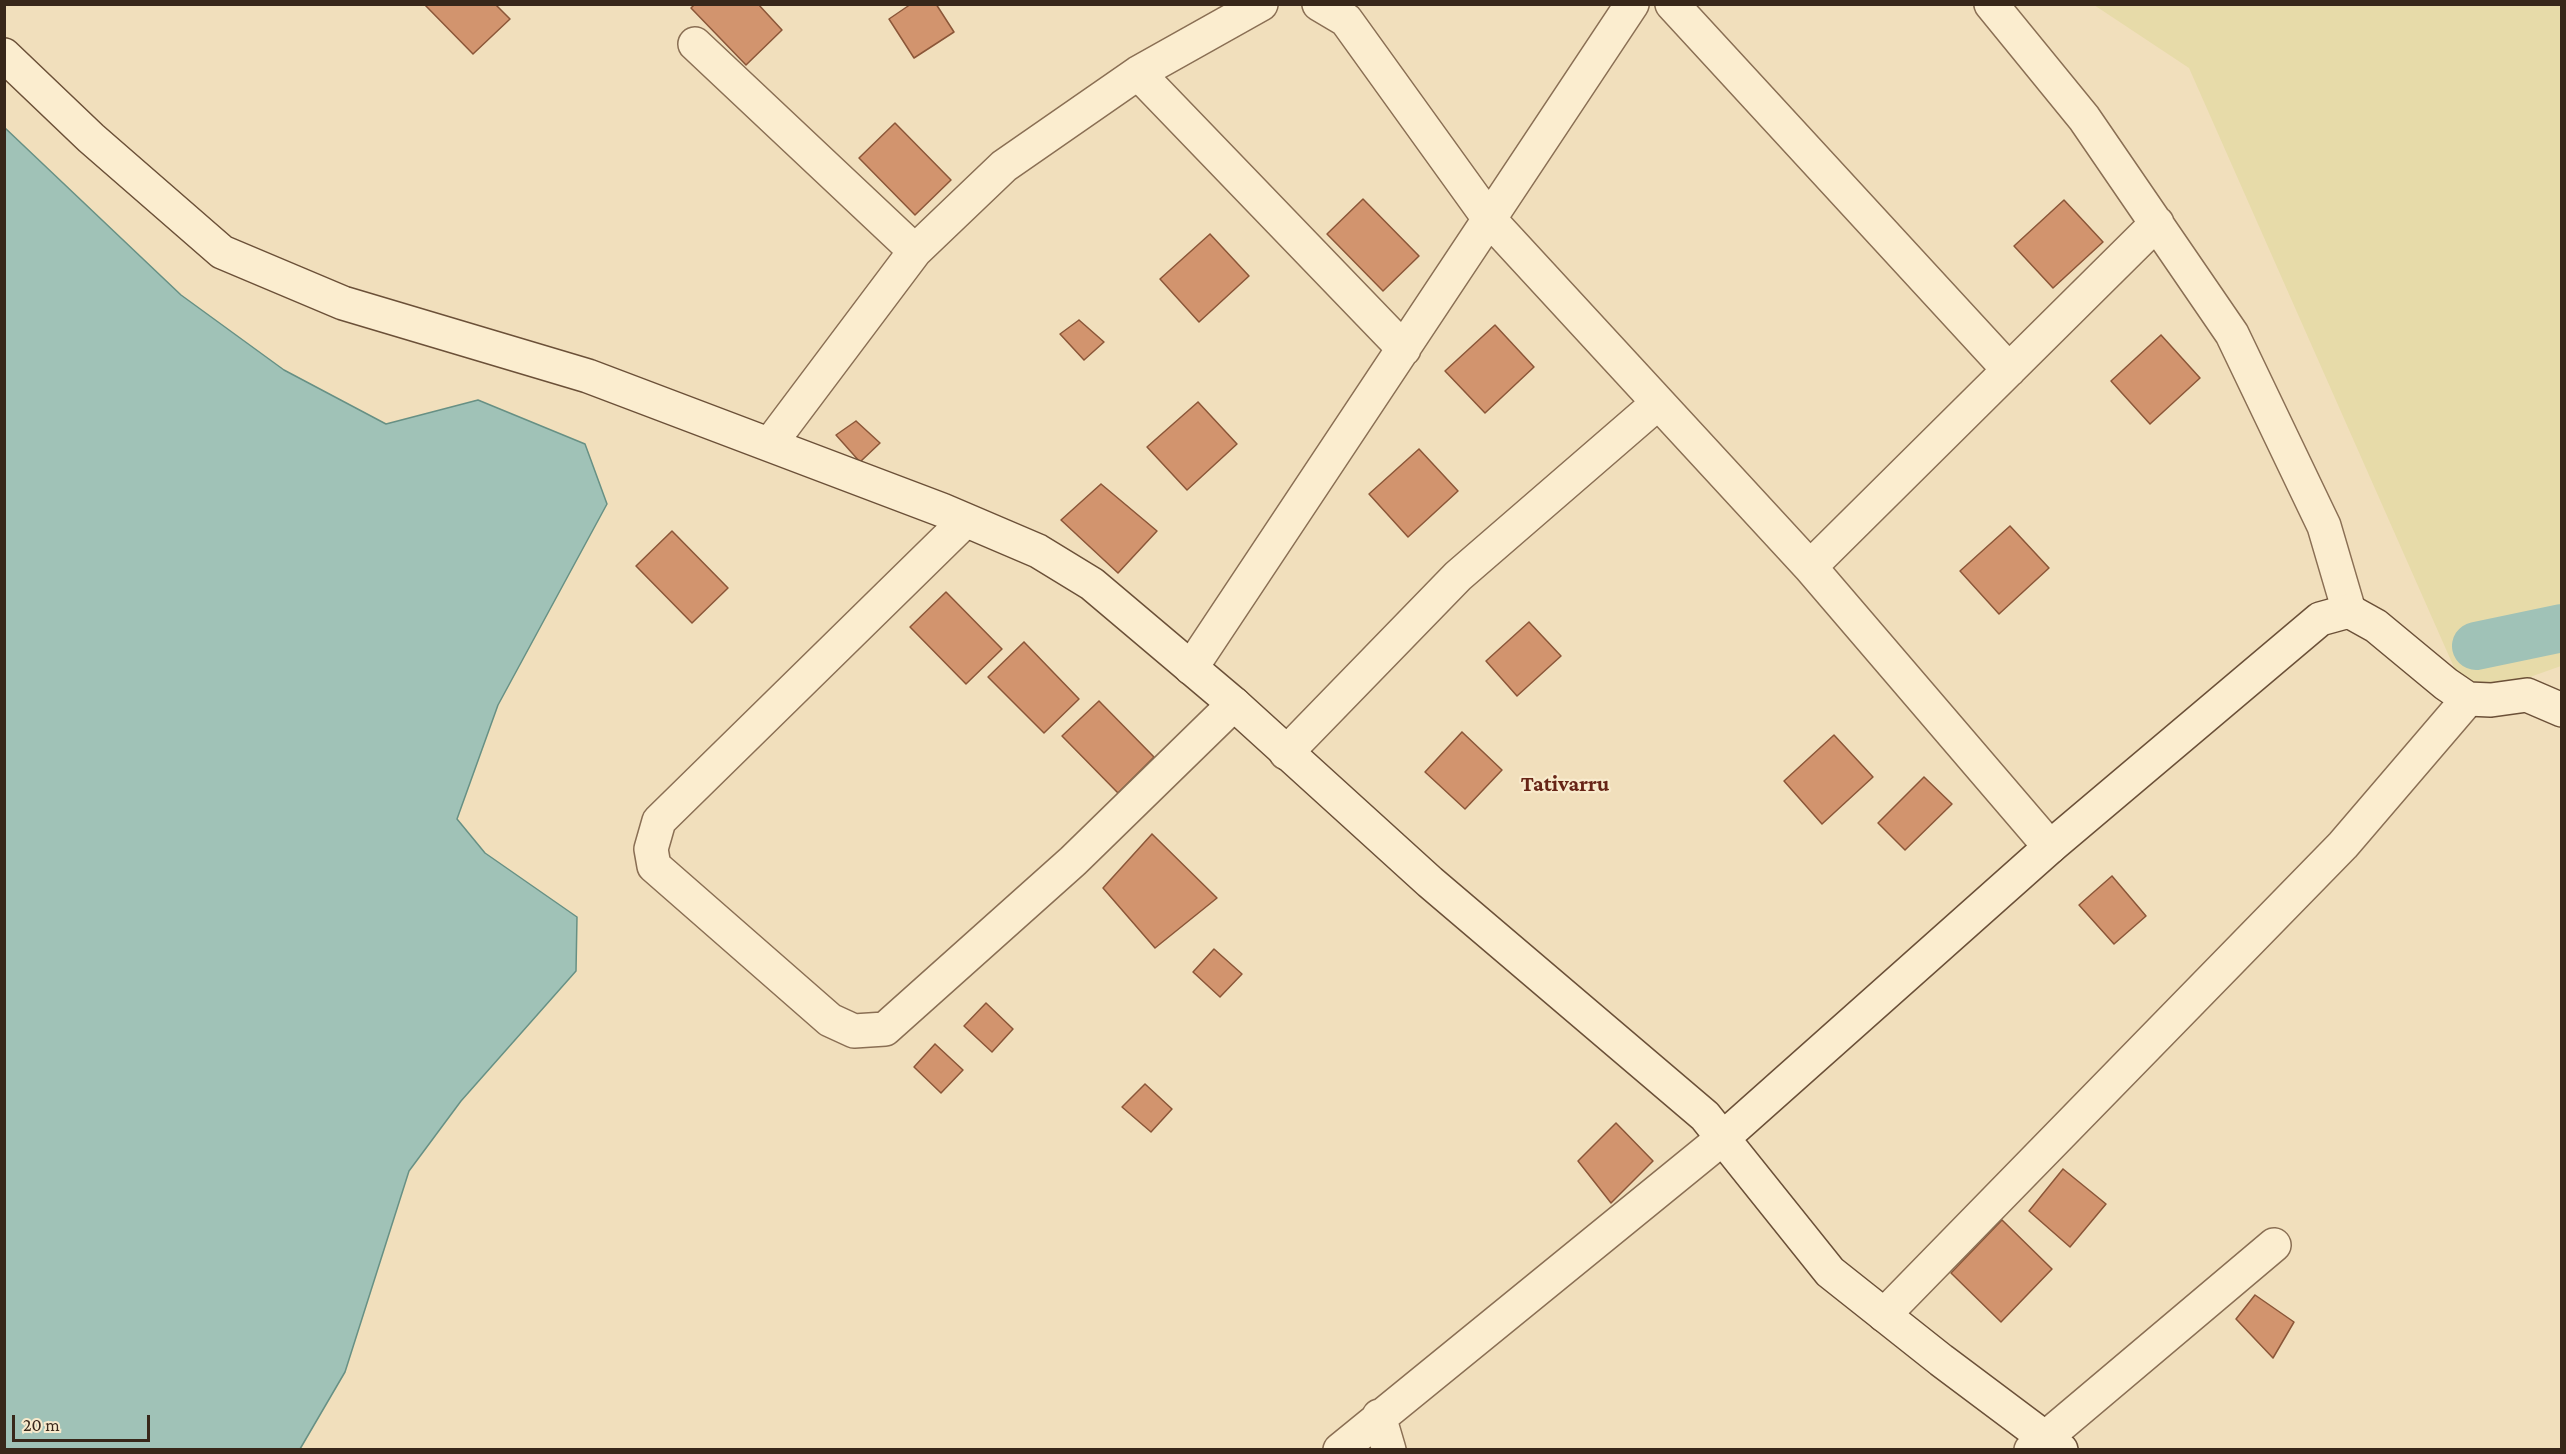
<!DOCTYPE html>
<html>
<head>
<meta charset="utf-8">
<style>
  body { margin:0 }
  #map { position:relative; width:2566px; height:1454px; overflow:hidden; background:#f1dfbc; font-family:"Crimson Pro",serif }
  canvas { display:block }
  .frame { position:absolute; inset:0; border:6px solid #38271a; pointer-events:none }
  .scale { position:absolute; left:12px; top:1415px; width:138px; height:27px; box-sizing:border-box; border:3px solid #38271a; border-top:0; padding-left:8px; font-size:18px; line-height:21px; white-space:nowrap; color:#38271a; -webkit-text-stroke:4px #f8eacc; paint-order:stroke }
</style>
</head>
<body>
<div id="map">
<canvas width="2566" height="1454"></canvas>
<div class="frame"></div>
<div class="scale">20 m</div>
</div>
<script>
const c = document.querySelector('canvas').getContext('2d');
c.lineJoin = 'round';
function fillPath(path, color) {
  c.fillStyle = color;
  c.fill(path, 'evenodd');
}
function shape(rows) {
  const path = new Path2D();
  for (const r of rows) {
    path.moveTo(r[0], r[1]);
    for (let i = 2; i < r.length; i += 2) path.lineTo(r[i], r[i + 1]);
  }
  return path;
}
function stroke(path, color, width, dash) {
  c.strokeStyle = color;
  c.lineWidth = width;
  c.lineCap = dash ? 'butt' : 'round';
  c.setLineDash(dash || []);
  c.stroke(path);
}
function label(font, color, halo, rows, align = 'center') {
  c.font = font + ' "Crimson Pro",serif';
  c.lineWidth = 4.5;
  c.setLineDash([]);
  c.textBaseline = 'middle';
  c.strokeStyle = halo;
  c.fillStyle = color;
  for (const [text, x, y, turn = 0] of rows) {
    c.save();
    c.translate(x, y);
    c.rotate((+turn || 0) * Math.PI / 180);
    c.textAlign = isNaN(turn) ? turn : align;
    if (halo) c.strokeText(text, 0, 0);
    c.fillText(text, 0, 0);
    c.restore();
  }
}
fillPath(shape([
  [2094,5,2561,5,2561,666,2468,699,2189,68]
]), '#e7dba9');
const water = shape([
  [4,127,181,295,284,370,386,424,478,400,585,444,607,504,498,705,457,819,485,853,577,917,576,971,461,1101,409,1171,345,1372,300,1449,5,1449,4,127]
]);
fillPath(water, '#a0c2b7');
stroke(water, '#679084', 1.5);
stroke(shape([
  [2476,646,2562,628]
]), '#a0c2b7', 48);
const building = shape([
  [424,4,495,4,510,19,473,54,424,4],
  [695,4,758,4,782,30,746,65,691,8,695,4],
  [911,4,936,4,954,32,914,58,889,19,911,4],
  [895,123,951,180,915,215,859,158,895,123],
  [1363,199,1419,256,1383,291,1327,234,1363,199],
  [2064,200,2103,242,2053,288,2014,246,2064,200],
  [1210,234,1249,276,1199,322,1160,279,1210,234],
  [1079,320,1104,342,1084,360,1060,334,1079,320],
  [1495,325,1534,367,1485,413,1445,371,1495,325],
  [2161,335,2200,378,2150,424,2111,381,2161,335],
  [1198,402,1237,444,1187,490,1147,447,1198,402],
  [856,421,880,443,860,462,836,435,856,421],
  [1419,449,1458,491,1408,537,1369,494,1419,449],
  [1101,484,1157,531,1118,573,1061,520,1101,484],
  [2010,526,2049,568,1999,614,1960,571,2010,526],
  [672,531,728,588,692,623,636,566,672,531],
  [946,592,1002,649,966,684,910,627,946,592],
  [1529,622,1561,656,1517,696,1486,661,1529,622],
  [1024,642,1079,699,1044,733,988,677,1024,642],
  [1099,701,1154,757,1118,793,1062,736,1099,701],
  [1462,732,1502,770,1465,809,1425,772,1462,732],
  [1834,735,1873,777,1822,824,1784,781,1834,735],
  [1924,777,1952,804,1905,850,1878,823,1924,777],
  [1152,834,1217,898,1155,948,1103,888,1152,834],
  [2112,876,2146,916,2114,944,2079,905,2112,876],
  [1214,949,1242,974,1220,997,1193,972,1214,949],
  [986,1003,1013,1029,992,1052,964,1026,986,1003],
  [935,1044,963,1070,941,1093,914,1067,935,1044],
  [1145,1084,1172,1109,1151,1132,1122,1107,1145,1084],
  [1616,1123,1653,1161,1611,1203,1578,1161,1616,1123],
  [2063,1169,2106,1204,2070,1247,2029,1211,2063,1169],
  [2002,1220,2052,1269,2001,1322,1951,1273,2002,1220],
  [2255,1295,2294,1322,2273,1358,2236,1319,2255,1295]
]);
fillPath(building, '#d2946e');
stroke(building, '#8b5638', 1.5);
const street = shape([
  [1319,4,1346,20,1490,220,1810,567,2050,847],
  [1672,4,2009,370],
  [1991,4,2084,118,2232,334,2324,526,2349,611],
  [695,44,915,251],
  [1138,73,1404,349],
  [770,444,915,251,1004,166,1138,73,1261,4],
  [965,521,659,821,651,849,654,866,830,1020,854,1031,885,1029,1073,861,1234,704],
  [1810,567,2157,223],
  [1191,668,1632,4],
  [1286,753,1458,576,1658,403],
  [1884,1315,2343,845,2468,699],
  [1379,1416,1389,1450],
  [1340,1450,1723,1138],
  [2031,1450,2274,1245]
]);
const secondary = shape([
  [4,55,91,138,222,252,343,303,588,376,942,510,1038,551,1092,584,1234,704,1430,882,1705,1116,1830,1272,1941,1360,2061,1450],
  [1723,1138,2050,847,2320,619,2349,611,2376,626,2446,684,2468,699,2491,700,2527,695,2562,710]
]);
stroke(street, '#8a6f54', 36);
stroke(secondary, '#6b5038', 36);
stroke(street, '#fbedcf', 33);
stroke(secondary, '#fbedcf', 33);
label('bold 22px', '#672416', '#f8eacc', [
  ["Tativarru",1565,784]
]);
</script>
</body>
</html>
